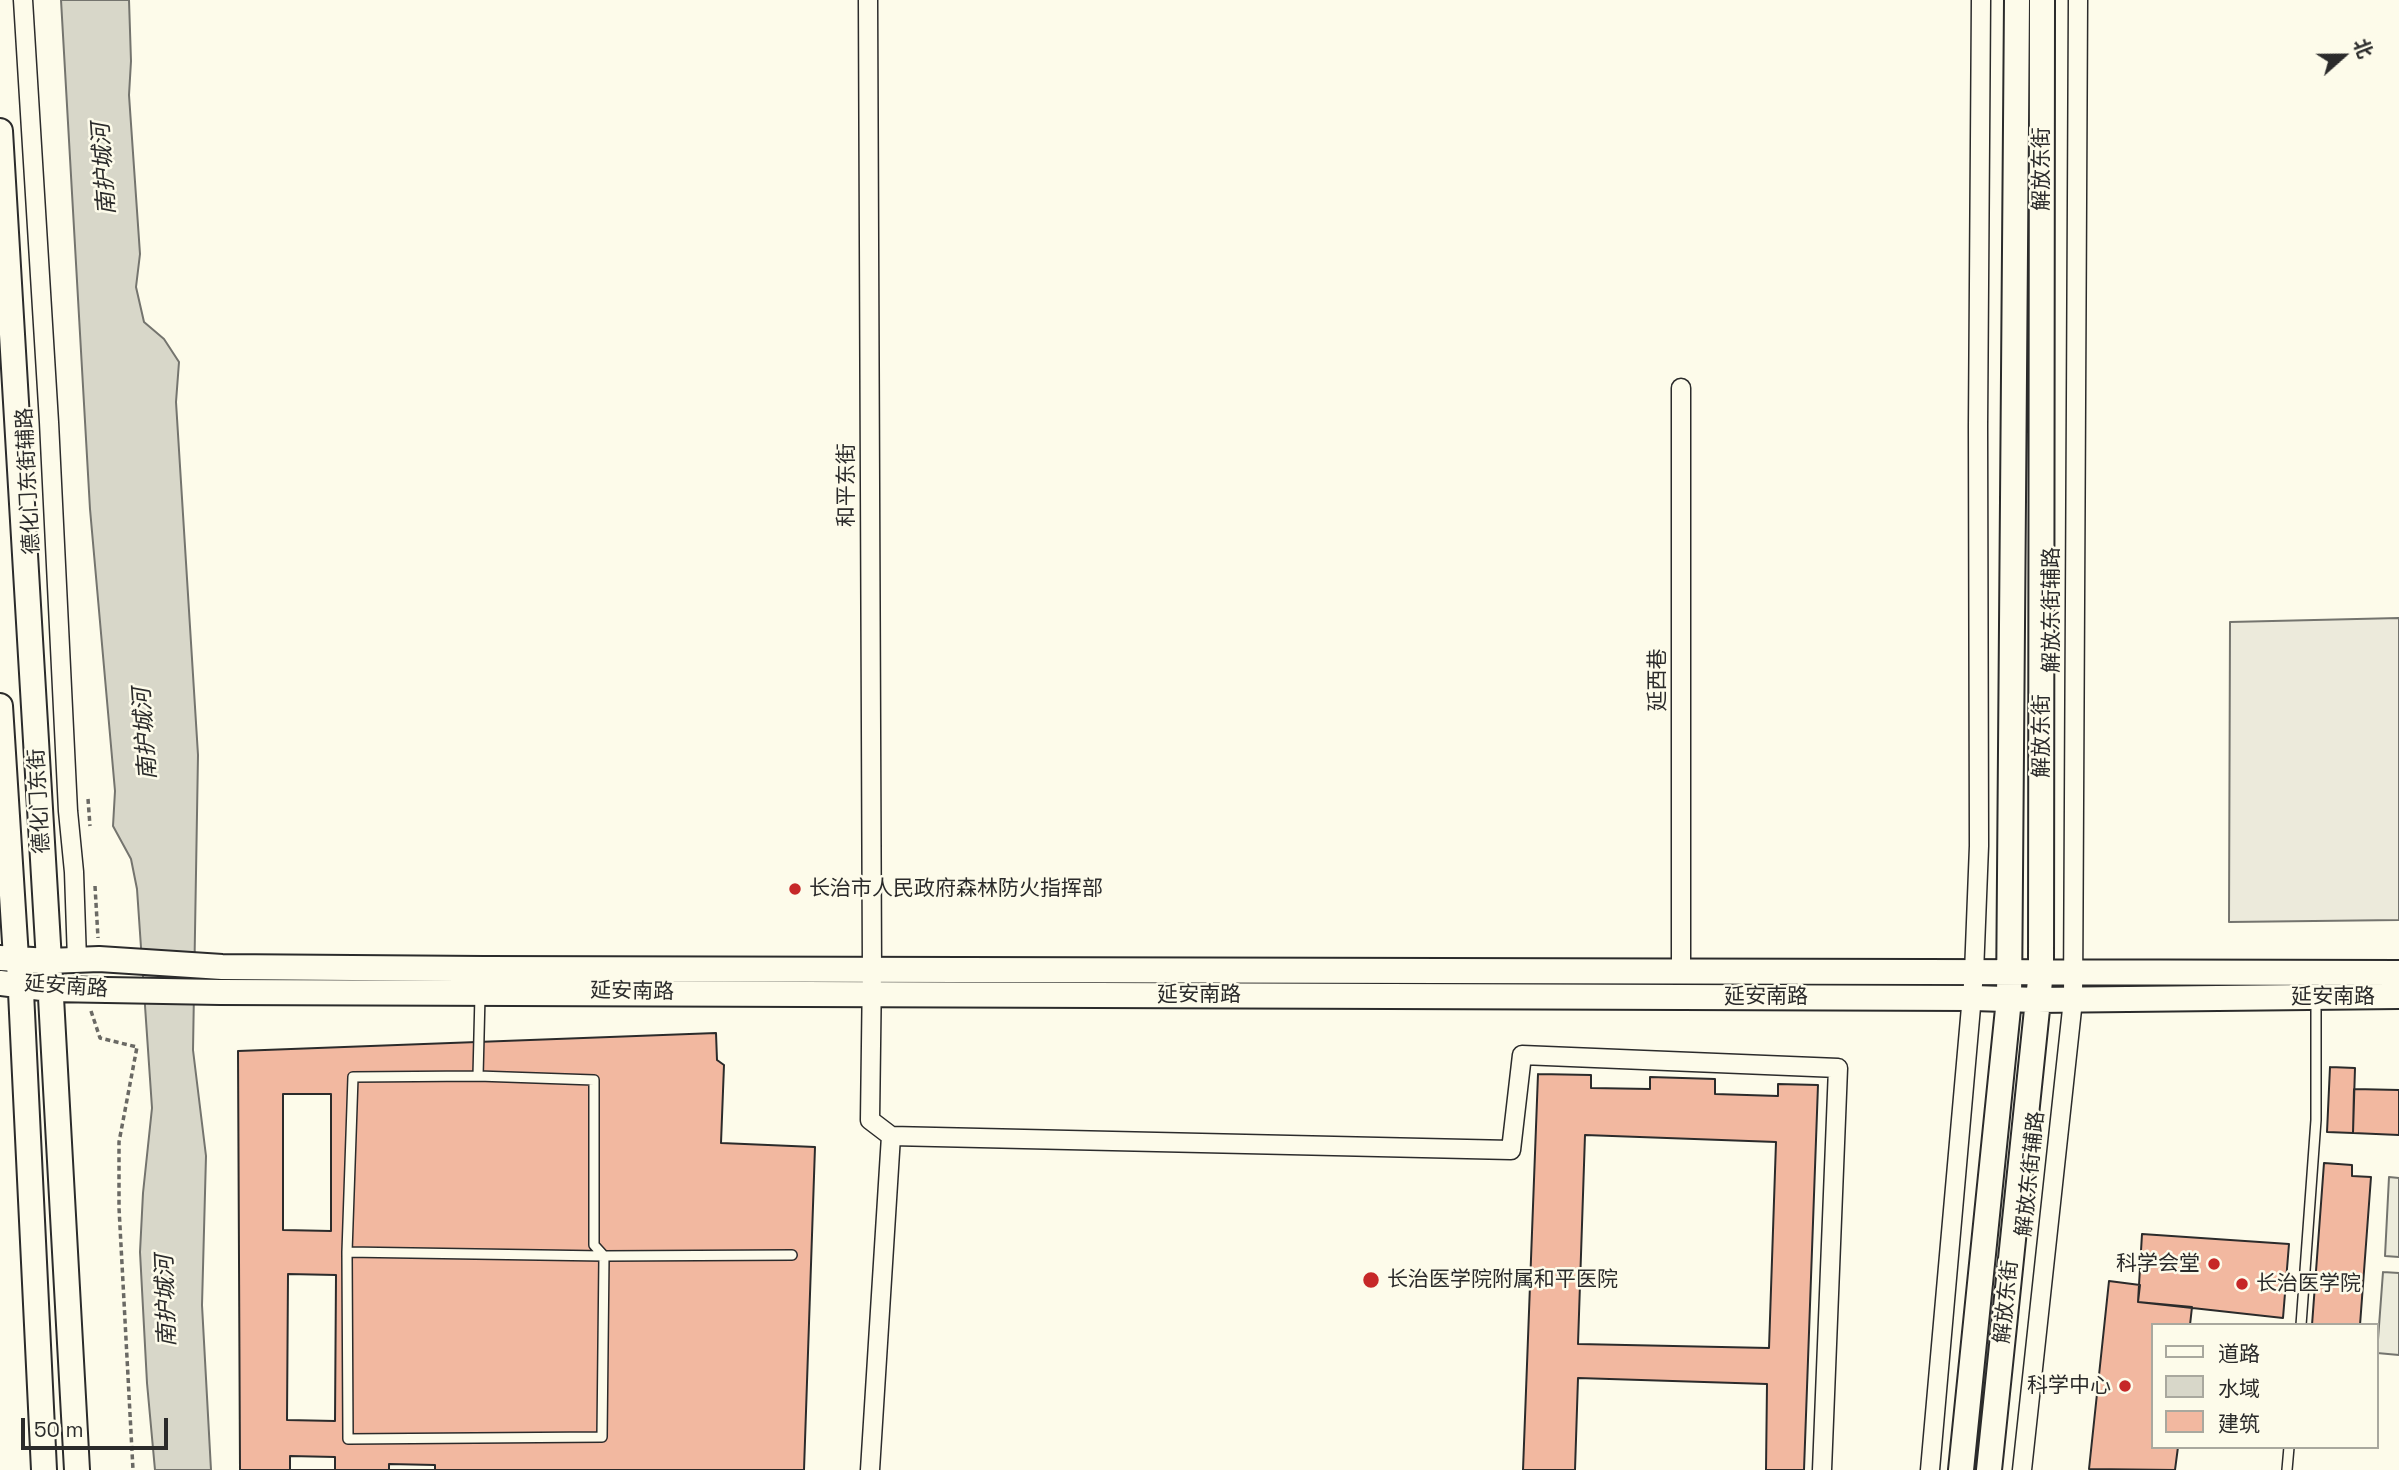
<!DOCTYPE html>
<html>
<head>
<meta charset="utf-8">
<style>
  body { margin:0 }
  #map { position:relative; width:2399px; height:1470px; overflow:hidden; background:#fdfbea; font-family:"Space Grotesk","Noto Sans SC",sans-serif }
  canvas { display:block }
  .legend { position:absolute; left:2151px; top:1323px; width:228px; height:126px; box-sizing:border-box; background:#fdfbea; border:2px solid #a9a89e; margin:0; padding:9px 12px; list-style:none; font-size:21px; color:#2b2b2b }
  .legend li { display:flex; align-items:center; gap:14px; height:35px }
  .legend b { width:35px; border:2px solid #a9a89e }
  .north { position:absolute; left:2308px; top:21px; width:70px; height:70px; -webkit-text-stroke:5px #fdfbea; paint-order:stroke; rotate:69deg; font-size:19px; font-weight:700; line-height:28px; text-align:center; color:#2b2b2b }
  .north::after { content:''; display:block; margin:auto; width:24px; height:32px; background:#2b2b2b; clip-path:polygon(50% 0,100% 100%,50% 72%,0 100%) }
  .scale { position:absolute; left:21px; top:1418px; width:147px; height:32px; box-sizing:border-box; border:4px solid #2b2b2b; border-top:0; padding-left:9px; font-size:21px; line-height:24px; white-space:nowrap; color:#2b2b2b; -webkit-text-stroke:5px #fdfbea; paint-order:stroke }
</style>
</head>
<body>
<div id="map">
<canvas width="2399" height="1470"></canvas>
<ul class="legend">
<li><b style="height:9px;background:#fdfbea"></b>道路</li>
<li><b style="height:19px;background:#d8d7c9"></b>水域</li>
<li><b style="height:19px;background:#f2b8a0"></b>建筑</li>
</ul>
<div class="north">北</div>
<div class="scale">50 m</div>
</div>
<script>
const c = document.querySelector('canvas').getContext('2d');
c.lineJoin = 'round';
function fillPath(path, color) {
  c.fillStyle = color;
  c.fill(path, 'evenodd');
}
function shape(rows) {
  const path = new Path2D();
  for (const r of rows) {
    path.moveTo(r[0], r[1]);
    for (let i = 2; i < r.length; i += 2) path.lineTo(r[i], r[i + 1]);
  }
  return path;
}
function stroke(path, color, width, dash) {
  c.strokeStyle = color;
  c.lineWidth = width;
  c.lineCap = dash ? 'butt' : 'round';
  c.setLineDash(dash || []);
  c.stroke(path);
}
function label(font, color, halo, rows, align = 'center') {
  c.font = font + ' "Space Grotesk","Noto Sans SC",sans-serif';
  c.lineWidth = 5;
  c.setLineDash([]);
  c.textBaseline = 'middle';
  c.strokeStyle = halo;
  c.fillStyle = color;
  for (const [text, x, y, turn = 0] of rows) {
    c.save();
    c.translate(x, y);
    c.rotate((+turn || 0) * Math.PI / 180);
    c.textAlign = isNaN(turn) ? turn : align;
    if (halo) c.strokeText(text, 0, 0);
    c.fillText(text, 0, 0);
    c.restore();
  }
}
const green = shape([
  [2389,1177,2399,1178,2399,1257,2385,1256,2389,1177],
  [2383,1272,2399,1273,2399,1355,2377,1353,2383,1272]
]);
fillPath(green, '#ecebdb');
stroke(green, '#74746e', 2);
const parking = shape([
  [2399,618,2399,920,2229,922,2230,622,2399,618]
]);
fillPath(parking, '#eceadb');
stroke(parking, '#74746e', 2);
const water = shape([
  [61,0,129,0,131,61,129,95,140,254,136,287,144,322,164,339,179,362,176,402,198,755,193,1050,206,1156,202,1305,211,1470,155,1470,147,1383,140,1252,143,1193,152,1108,137,889,131,859,113,826,115,791,90,509,61,0]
]);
fillPath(water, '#d8d7c9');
stroke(water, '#74746e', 2);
const building = shape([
  [716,1033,717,1060,724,1065,721,1143,815,1147,804,1470,240,1470,238,1051,716,1033],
  [2330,1067,2355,1068,2353,1133,2327,1132,2330,1067],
  [1538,1074,1591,1075,1591,1088,1650,1089,1650,1077,1715,1079,1715,1094,1778,1096,1778,1084,1818,1085,1804,1470,1766,1470,1767,1384,1578,1378,1575,1470,1523,1470,1538,1074],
  [1585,1135,1776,1142,1769,1348,1578,1344,1585,1135],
  [2354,1089,2399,1090,2399,1135,2353,1133,2354,1089],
  [283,1094,331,1094,331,1231,283,1230,283,1094],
  [2324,1163,2352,1165,2352,1176,2371,1177,2360,1325,2312,1325,2324,1163],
  [2142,1234,2289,1244,2283,1318,2138,1302,2142,1234],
  [288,1274,336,1275,335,1421,287,1420,288,1274],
  [2109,1281,2140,1285,2138,1302,2192,1307,2190,1325,2152,1325,2152,1447,2178,1447,2175,1470,2089,1469,2109,1281],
  [290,1456,335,1457,335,1470,290,1470,290,1456],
  [389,1464,435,1465,435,1470,389,1470,389,1464]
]);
fillPath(building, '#f2b8a0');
stroke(building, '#2b2b2b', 2);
const lane = shape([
  [478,1076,594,1080,594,1245,604,1256,602,1437,348,1439,347,1252,353,1077,478,1076,480,995],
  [347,1252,604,1256,792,1255],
  [2301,1325,2316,1120,2316,998],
  [2287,1470,2289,1447]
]);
const street = shape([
  [23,0,49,422,68,811,74,872,77,960],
  [868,0,872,970,870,1120,891,1136],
  [1681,972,1681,388],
  [870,1470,891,1136,1511,1150,1522,1055,1838,1068,1822,1470],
  [1930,1470,1974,973,1979,846,1978,426,1981,0],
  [2022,1470,2073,1000,2078,0]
]);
const secondary = shape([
  [0,131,49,961,77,1470],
  [0,706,16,958,20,971,44,1470],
  [0,958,49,961,99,959,222,967,483,969,2399,973],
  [0,983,50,989,220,992,1973,998,2037,1000,2399,996],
  [1961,1470,2009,999,2017,0],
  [1989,1470,2041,971,2042,0]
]);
stroke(lane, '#2b2b2b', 12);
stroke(street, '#2b2b2b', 21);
stroke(secondary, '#2b2b2b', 28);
stroke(shape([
  [88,799,90,826],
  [95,886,98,938],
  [91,1011,100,1038,137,1047,119,1142,119,1208,133,1470]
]), '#6a6964', 3.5, [5, 3.5]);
stroke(lane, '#fdfbea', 9);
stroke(street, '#fdfbea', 18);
stroke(secondary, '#fdfbea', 24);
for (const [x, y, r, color] of [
  [795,889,7,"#c62828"],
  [2214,1264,7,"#c62828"],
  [1371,1280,9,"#c62828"],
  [2242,1284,7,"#c62828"],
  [2125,1386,7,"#c62828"]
]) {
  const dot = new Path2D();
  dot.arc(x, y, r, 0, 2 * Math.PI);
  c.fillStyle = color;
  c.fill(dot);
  stroke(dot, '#fdfbea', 2.5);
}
label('21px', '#2b2b2b', '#fdfbea', [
  ["解放东街",2042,169,-90],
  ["德化门东街辅路",29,481,-93],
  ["和平东街",847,485,-90],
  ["解放东街辅路",2052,610,-90],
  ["延西巷",1658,680,-90],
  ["解放东街",2042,736,-90],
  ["德化门东街",40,801,-93],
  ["延安南路",66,987,4],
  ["延安南路",632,992,1],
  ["延安南路",1199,995],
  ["延安南路",1766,997],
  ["延安南路",2333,997],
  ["解放东街辅路",2031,1174,-84],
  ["解放东街",2007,1302,-84]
]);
label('21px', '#2b2b2b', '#fdfbea', [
  ["长治市人民政府森林防火指挥部",809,889],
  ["科学会堂",2200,1264,"right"],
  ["长治医学院附属和平医院",1387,1280],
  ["长治医学院",2256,1284],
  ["科学中心",2111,1386,"right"]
], 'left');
label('italic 23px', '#2b2b2b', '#fdfbea', [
  ["南护城河",105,169,-94],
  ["南护城河",146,734,-94],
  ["南护城河",167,1301,-92]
]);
</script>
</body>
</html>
